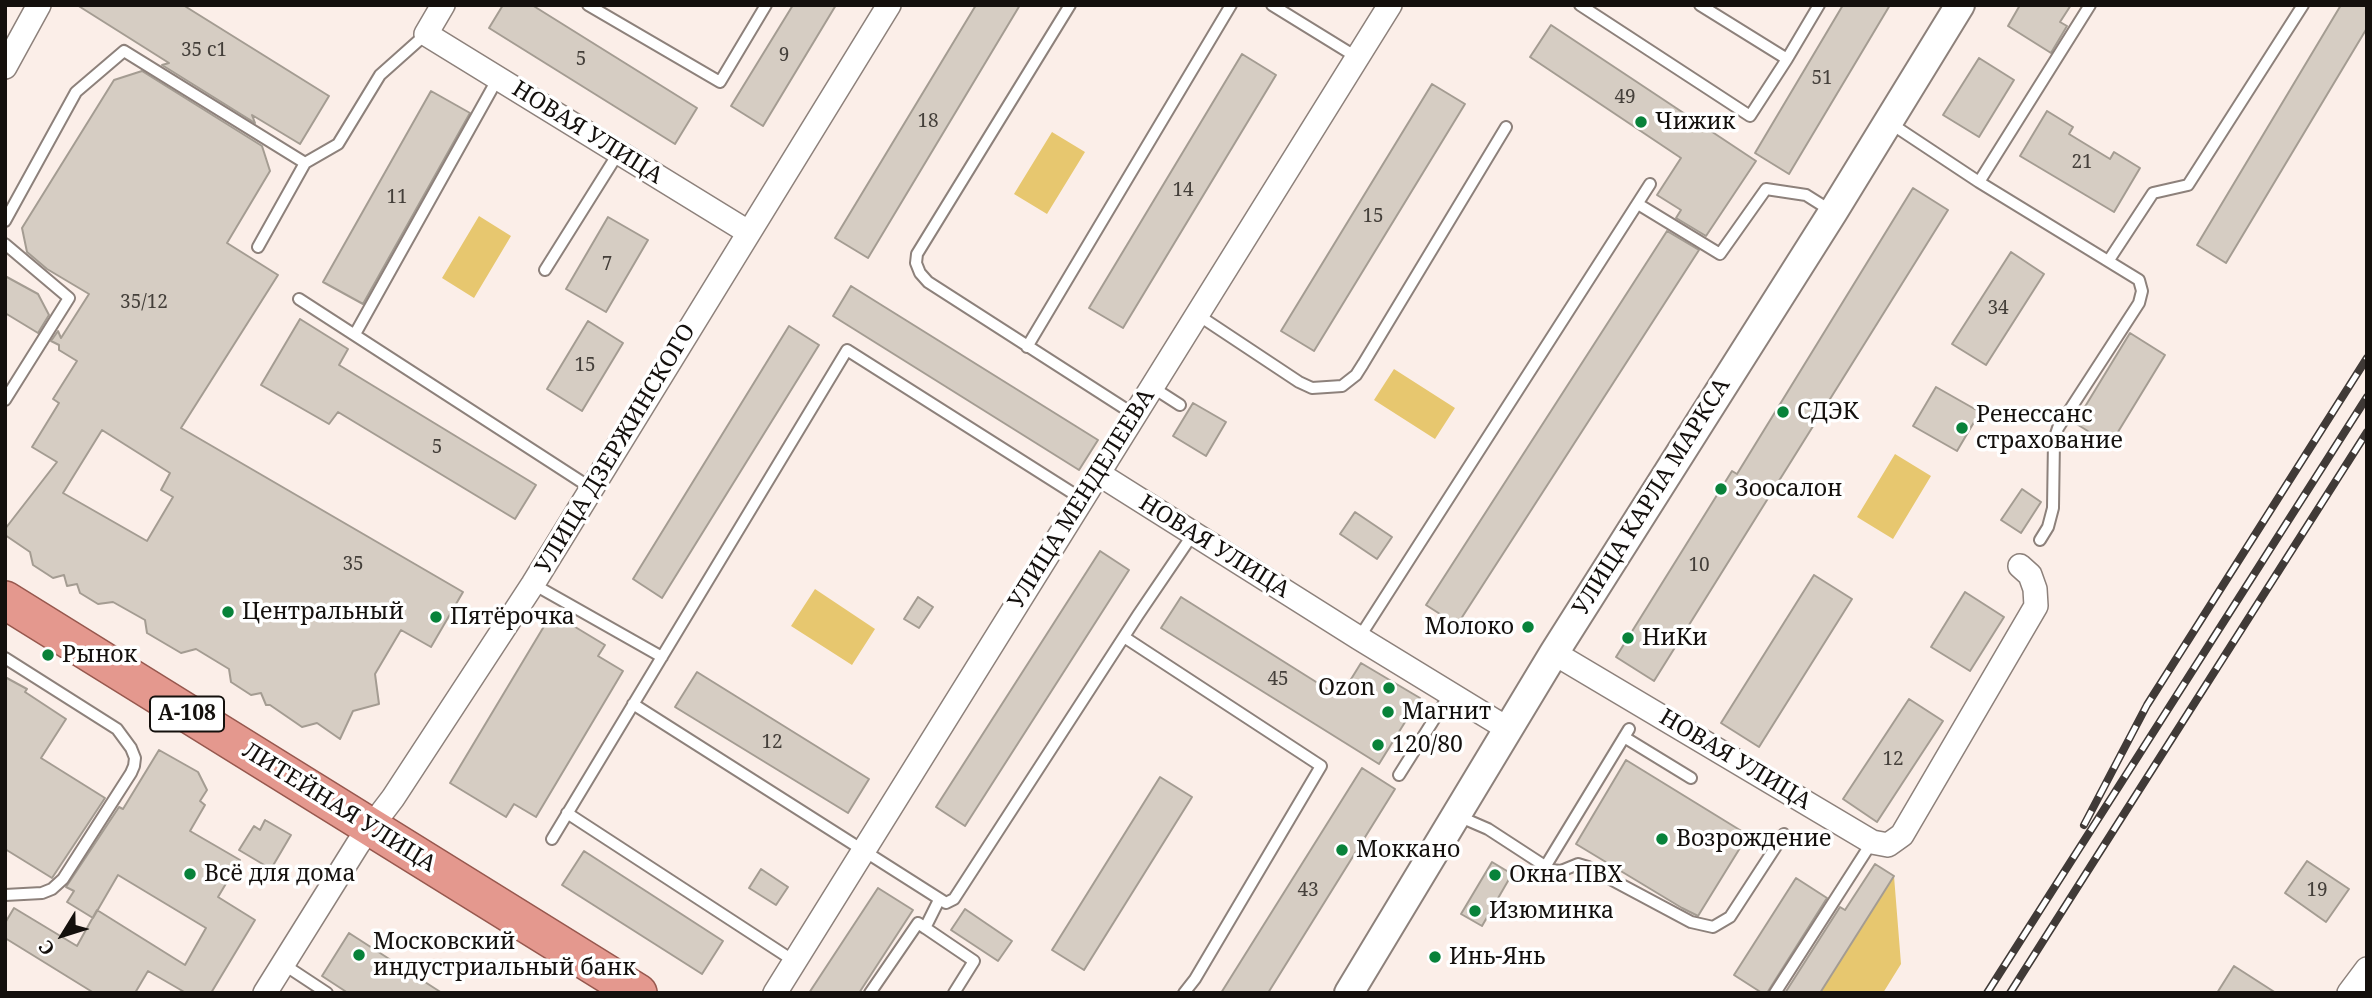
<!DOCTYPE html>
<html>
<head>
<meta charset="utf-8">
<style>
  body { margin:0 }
  #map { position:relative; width:2372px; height:998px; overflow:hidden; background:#fbeee8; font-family:"Noto Serif",serif }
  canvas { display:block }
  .frame { position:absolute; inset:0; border:7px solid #14100d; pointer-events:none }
  .north { position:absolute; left:28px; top:900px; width:70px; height:70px; -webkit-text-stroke:5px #fff; paint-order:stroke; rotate:232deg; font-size:19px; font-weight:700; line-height:28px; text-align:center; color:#14100d }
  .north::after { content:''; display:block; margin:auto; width:24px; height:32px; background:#14100d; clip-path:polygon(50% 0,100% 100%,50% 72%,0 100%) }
</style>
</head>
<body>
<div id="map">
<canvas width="2372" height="998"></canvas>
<div class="frame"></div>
<div class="north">С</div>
</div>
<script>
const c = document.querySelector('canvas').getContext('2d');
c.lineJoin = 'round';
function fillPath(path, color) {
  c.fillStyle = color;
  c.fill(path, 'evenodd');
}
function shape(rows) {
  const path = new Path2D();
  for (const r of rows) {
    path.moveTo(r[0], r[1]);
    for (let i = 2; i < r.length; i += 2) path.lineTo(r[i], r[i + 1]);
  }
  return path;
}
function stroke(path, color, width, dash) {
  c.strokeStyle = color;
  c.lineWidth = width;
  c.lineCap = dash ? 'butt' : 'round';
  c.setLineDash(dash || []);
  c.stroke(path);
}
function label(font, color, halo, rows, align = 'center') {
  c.font = font + ' "Noto Serif",serif';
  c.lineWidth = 7;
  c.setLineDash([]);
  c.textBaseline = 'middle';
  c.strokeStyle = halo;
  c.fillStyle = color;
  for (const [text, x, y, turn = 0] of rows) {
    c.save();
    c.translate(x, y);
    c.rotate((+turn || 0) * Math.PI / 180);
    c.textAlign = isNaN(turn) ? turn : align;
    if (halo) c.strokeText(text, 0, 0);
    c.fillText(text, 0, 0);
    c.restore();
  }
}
fillPath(shape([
  [1052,132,1085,152,1047,214,1014,194],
  [479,216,511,236,474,298,442,278],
  [1394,369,1455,408,1435,439,1374,400],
  [1895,454,1931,476,1893,539,1857,517],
  [815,589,875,629,852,665,791,626],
  [1894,876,1901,964,1883,993,1820,993]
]), '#e7c76f');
const building = shape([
  [77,5,183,5,329,96,300,144,252,115,255,123,162,65,169,63,77,5],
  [503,5,532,5,697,108,675,144,489,28,503,5],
  [793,5,836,5,763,126,731,106,793,5],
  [976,5,1020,5,868,258,835,238,976,5],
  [1843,5,1890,5,1789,174,1755,153,1843,5],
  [2020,5,2071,5,2060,22,2067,26,2051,53,2008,26,2020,5],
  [2341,5,2367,5,2367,28,2226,263,2197,245,2341,5],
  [1551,25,1756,161,1706,236,1676,218,1681,210,1657,195,1681,158,1530,57,1551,25],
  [1242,54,1276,75,1123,328,1089,308,1242,54],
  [1979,58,2014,80,1979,137,1943,115,1979,58],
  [142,71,262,146,270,171,227,243,278,275,181,428,463,592,431,647,401,630,375,674,379,704,353,711,340,739,317,723,302,727,270,705,266,705,261,693,251,695,231,682,229,669,196,649,181,653,147,633,145,620,113,602,98,604,80,593,77,584,67,586,64,575,53,578,33,565,30,552,5,535,5,529,57,462,32,447,59,403,53,399,77,361,59,350,59,345,51,341,58,331,61,338,89,294,47,269,27,252,22,228,114,80,142,71],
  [102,430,170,473,161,490,173,497,147,541,63,493,102,430],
  [1432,84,1465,104,1314,351,1281,331,1432,84],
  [431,91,470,113,363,304,323,282,431,91],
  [2047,111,2073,127,2069,134,2110,159,2114,152,2140,168,2114,212,2020,156,2047,111],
  [1913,188,1948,210,1654,681,1616,657,1732,471,1737,474,1913,188],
  [608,217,648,240,606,312,566,289,608,217],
  [1667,231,1699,250,1457,625,1426,605,1667,231],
  [2011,252,2044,274,1986,365,1952,344,2011,252],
  [5,276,38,294,49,315,38,333,5,313,5,276],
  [851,286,1098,440,1079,470,833,316,851,286],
  [300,319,348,349,339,365,536,485,515,519,338,412,329,424,261,385,300,319],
  [588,321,623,343,582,411,547,389,588,321],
  [789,326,819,345,662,598,633,579,789,326],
  [2130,333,2165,355,2110,445,2075,423,2130,333],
  [1936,387,1980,412,1957,451,1913,426,1936,387],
  [1193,403,1226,422,1206,456,1173,436,1193,403],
  [2022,489,2041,502,2021,533,2001,520,2022,489],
  [1355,512,1392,537,1377,559,1340,534,1355,512],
  [1100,551,1129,570,965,826,936,807,1100,551],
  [1814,575,1852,599,1759,747,1721,723,1814,575],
  [1965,592,2004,617,1970,671,1931,647,1965,592],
  [918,597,933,607,919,628,904,619,918,597],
  [1181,597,1340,697,1361,663,1420,698,1379,764,1161,628,1181,597],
  [552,613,605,645,598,656,623,671,536,817,514,804,506,817,450,783,552,613],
  [697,672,869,779,848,813,675,707,697,672],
  [5,677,27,689,25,692,66,719,41,758,105,798,52,878,5,849,5,677],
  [1909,699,1943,721,1877,822,1843,799,1909,699],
  [159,750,198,772,207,790,200,801,205,805,190,831,240,860,218,897,255,920,211,993,186,993,148,971,135,993,94,993,5,938,5,923,14,908,77,946,97,910,185,965,206,928,118,875,93,918,67,902,74,891,66,887,119,807,123,809,159,750],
  [1626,760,1748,835,1698,916,1682,908,1576,844,1626,760],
  [1362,768,1395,789,1268,993,1221,993,1362,768],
  [1160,777,1192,797,1084,970,1052,950,1160,777],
  [265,820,291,835,271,869,239,850,254,826,260,830,265,820],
  [584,851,723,941,702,974,562,885,584,851],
  [2307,861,2349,889,2326,922,2285,893,2307,861],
  [1492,862,1512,874,1482,926,1461,914,1492,862],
  [1875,864,1894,876,1820,993,1785,993,1840,907,1845,910,1875,864],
  [761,869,788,887,776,905,749,888,761,869],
  [1796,878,1827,898,1767,993,1762,993,1734,975,1796,878],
  [878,888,913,910,859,993,809,993,878,888],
  [965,909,1012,941,998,961,951,930,965,909],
  [349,933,442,993,348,993,322,976,349,933],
  [2234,966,2276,993,2217,993,2234,966]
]);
fillPath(building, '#d6cdc3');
stroke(building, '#a49c92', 2);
const service = shape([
  [588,5,720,82,766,5],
  [1070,5,917,254,916,263,920,273,928,282,1135,415],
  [1272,5,1358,58],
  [1580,5,1750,116,1787,59,1700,5],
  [1787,59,1819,5],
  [1890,123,1979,182,2139,280,2142,291,2139,303,2058,428,2054,440,2053,508,2048,527,2040,540],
  [1979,182,2090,5],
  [1638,204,1720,254,1766,189,1806,195,1833,212],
  [5,221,76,92,124,51,305,163,338,144,380,75,426,34],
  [5,244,69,298,5,400],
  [258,247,305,163],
  [2109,260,2153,193,2188,185,2303,5],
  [545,270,619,152],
  [299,299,591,488],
  [1198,315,1299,382,1312,388,1342,386,1356,375,1363,364,1506,127],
  [355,334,498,78],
  [1027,347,1231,5],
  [1152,387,1180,405],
  [533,584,662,657],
  [1124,637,1321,766,1195,979,1184,993],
  [1359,638,1650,184],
  [5,658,117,729,131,748,135,758,134,766,131,773,63,879,52,889,42,893,5,895],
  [633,704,946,903,954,899,1138,615,1193,534],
  [1624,737,1691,778],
  [1399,775,1450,694],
  [567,813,794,961],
  [1458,816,1488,829,1551,870,1561,871,1578,864,1588,867,1691,922,1713,927,1730,917,1784,834],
  [552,839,847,350,1082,499],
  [1545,867,1629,729],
  [925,928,939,900],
  [283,964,327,993],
  [870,993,918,923,974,961,954,993],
  [1775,993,1872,842]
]);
const minor = shape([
  [443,5,426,34,748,232],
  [5,67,39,5],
  [1099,474,1359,638,1508,729],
  [1554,653,1872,842,1888,845,1902,835,2036,606,2035,589,2030,575,2020,566],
  [265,993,358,844,393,798,533,584,889,5],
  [775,993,1390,5],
  [2349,993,2367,969]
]);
const tertiary = shape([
  [1349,993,1554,653,1833,212,1960,5]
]);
const trunk = shape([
  [5,600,638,993]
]);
stroke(service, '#8d817b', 14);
stroke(minor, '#8d817b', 26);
stroke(tertiary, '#8d817b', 32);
stroke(trunk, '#97584e', 40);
stroke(service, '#fff', 10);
stroke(minor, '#fff', 23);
stroke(tertiary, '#fff', 28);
stroke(trunk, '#e4988e', 37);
const rail = shape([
  [2084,825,2147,705,2367,358],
  [1987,993,2367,397],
  [2010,993,2367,432]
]);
stroke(rail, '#403a37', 8);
stroke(rail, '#fff', 5, [16]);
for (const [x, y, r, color] of [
  [1641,122,7,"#08823a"],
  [1783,412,7,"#08823a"],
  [1962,428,7,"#08823a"],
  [1721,489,7,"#08823a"],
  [228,612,7,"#08823a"],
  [436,617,7,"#08823a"],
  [1528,627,7,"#08823a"],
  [1628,638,7,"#08823a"],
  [48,655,7,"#08823a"],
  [1389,688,7,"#08823a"],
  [1388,712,7,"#08823a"],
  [1378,745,7,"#08823a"],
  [1662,839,7,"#08823a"],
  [1342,850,7,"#08823a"],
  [190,874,7,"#08823a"],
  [1495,875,7,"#08823a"],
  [1475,911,7,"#08823a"],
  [359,955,7,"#08823a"],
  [1435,957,7,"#08823a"]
]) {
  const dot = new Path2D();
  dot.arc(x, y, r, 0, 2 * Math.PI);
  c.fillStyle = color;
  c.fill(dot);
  stroke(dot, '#fff', 2.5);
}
label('19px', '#443f3a', null, [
  ["35 с1",204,51],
  ["9",784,56],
  ["5",581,60],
  ["51",1822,79],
  ["49",1625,98],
  ["18",928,122],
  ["21",2082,163],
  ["14",1183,191],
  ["11",397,198],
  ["15",1373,217],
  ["7",607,265],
  ["35/12",144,303],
  ["34",1998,309],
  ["15",585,366],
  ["5",437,448],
  ["35",353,565],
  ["10",1699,566],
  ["45",1278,680],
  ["12",772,743],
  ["12",1893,760],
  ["43",1308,891],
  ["19",2317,891]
]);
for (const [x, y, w] of [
  [187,714,74]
]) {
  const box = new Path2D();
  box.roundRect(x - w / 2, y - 17.5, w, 35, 5);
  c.fillStyle = '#fff';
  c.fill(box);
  stroke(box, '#14100d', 2);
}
label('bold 21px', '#14100d', null, [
  ["А-108",187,714]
]);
label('23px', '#14100d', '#fff', [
  ["Чижик",1655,122],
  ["СДЭК",1797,412],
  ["Ренессанс",1976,415],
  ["страхование",1976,441],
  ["Зоосалон",1735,489],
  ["Центральный",242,612],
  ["Пятёрочка",450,617],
  ["Молоко",1514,627,"right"],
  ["НиКи",1642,638],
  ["Рынок",62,655],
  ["Ozon",1375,688,"right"],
  ["Магнит",1402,712],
  ["120/80",1392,745],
  ["Возрождение",1676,839],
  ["Моккано",1356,850],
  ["Всё для дома",204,874],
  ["Окна ПВХ",1509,875],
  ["Изюминка",1489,911],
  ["Московский",373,942],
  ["индустриальный банк",373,968],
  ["Инь-Янь",1449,957]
], 'left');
label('23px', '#14100d', '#fff', [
  ["НОВАЯ УЛИЦА",587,133,32],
  ["УЛИЦА ДЗЕРЖИНСКОГО",616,449,-59],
  ["УЛИЦА КАРЛА МАРКСА",1652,497,-58],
  ["УЛИЦА МЕНДЕЛЕЕВА",1082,499,-58],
  ["НОВАЯ УЛИЦА",1214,547,32],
  ["НОВАЯ УЛИЦА",1735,760,31],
  ["ЛИТЕЙНАЯ УЛИЦА",339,808,32]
]);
</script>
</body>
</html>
